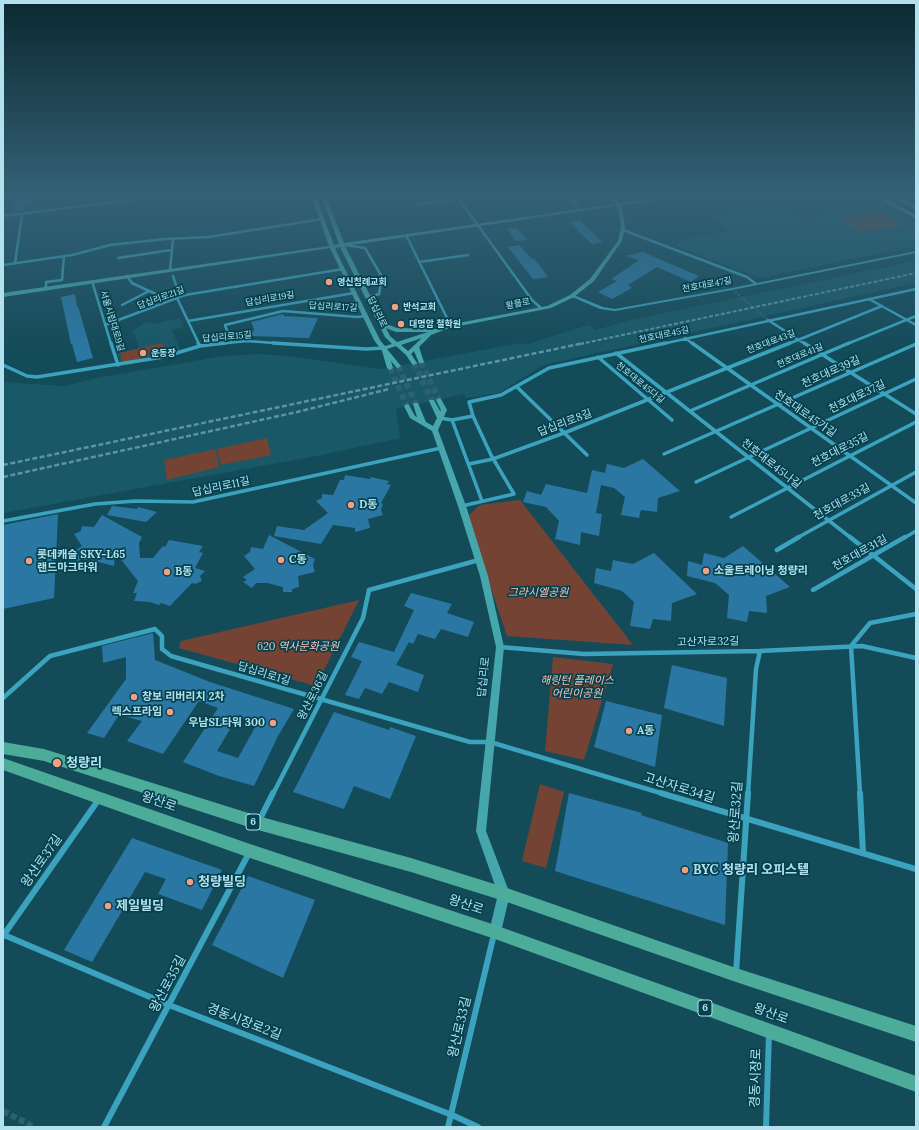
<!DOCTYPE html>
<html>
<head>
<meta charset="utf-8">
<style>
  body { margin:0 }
  #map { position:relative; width:919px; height:1130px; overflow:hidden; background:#144b59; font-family:Lora,serif }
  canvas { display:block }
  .frame { position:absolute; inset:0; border:4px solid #b3e0ed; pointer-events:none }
</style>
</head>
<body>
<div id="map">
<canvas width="919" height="1130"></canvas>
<div class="frame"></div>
</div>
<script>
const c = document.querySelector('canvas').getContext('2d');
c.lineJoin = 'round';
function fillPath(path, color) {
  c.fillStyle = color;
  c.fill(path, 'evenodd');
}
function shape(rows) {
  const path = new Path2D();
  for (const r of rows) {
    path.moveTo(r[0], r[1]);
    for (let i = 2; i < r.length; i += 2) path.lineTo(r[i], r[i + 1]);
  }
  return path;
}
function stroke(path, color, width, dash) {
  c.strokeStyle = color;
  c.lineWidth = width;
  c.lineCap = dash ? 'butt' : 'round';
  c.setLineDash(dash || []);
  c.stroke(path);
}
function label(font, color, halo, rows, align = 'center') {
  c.font = font + ' Lora,"Noto Sans KR",serif';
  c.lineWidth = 3.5;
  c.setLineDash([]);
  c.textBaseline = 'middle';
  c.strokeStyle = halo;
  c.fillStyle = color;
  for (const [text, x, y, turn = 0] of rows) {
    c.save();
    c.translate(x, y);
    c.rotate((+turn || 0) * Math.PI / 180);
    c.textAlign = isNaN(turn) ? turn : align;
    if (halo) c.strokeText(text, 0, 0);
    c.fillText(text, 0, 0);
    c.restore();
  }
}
fillPath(shape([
  [879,203,916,223,916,246,760,278,674,245,692,237,729,231,714,217,751,209,787,209,802,219],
  [916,261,916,283,543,365,499,393,466,398,464,394,396,409,400,438,322,455,3,513,3,382,65,386,96,378,224,356,260,354,289,356,381,369,521,343,525,345,588,325,596,330,630,320],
  [180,318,184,327,172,330,180,349,121,364,117,353,139,348,134,334,131,332,146,322,153,324]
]), '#185867');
fillPath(shape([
  [881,211,904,225,860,232,839,217],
  [162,343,166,352,123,363,120,353],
  [267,438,271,455,221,465,217,449],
  [216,449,219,467,167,480,164,460],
  [520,500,633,645,507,636,467,517,480,505],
  [359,600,316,686,179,648,181,641],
  [553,657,613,664,584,760,545,751],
  [540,784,564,792,546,868,522,861]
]), '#744334');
fillPath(shape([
  [24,196,36,201,26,205,25,209,14,211,15,200],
  [580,220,602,242,592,244,569,222],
  [517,228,527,240,516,241,507,229],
  [519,245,532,259,534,258,548,277,533,279,508,247],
  [643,252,659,259,699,276,691,282,657,267,628,285,632,288,612,299,598,292,617,281,611,279,639,260,626,256],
  [75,294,77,307,78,306,93,358,77,362,72,344,71,344,61,297],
  [283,314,284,316,318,318,309,338,251,336,254,329,251,322],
  [643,459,680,491,658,498,657,512,641,510,639,518,621,515,625,497,614,488,601,485,596,513,602,514,599,536,581,532,580,545,555,539,559,521,546,507,523,502,527,491,541,495,546,484,587,493,592,470,605,473,607,464,624,468],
  [345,475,370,479,371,477,389,481,387,484,391,485,381,503,383,504,381,510,383,515,368,519,370,528,355,532,355,528,333,525,321,544,274,536,277,526,304,530,328,513,316,501,322,498,322,494,333,495,340,480,344,480],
  [112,506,137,509,138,507,157,512,146,522,107,515],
  [58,514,54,598,3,609,3,525],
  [102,515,142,537,139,543,140,558,153,558,163,546,165,547,169,540,203,546,199,552,203,553,195,568,205,571,200,576,202,581,195,584,192,583,170,606,161,603,159,605,150,602,134,601,137,593,133,593,138,581,115,552,114,566,91,560,80,560,75,564,64,557,82,546,74,534,81,531,82,526,94,527],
  [269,535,315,559,313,565,315,572,298,576,299,587,292,589,292,592,283,592,283,587,267,583,256,583,252,588,243,582,247,580,243,577,255,569,244,556,250,552,251,547,263,549],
  [743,546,790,587,766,596,767,613,749,611,747,622,727,618,729,595,715,583,687,576,688,561,702,565,704,553,724,558],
  [654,553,697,594,672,603,671,621,653,619,650,629,630,626,634,602,622,591,594,583,596,568,611,571,613,560,633,564],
  [411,593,452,604,447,613,474,622,468,637,441,629,435,639,418,634,413,644,409,642,396,665,424,675,418,692,389,682,382,694,365,688,359,699,345,695,362,661,351,657,359,642,394,652,414,610,404,606],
  [153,633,155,660,210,682,294,709,278,736,254,786,219,776,183,762,218,708,199,701,163,754,127,741,142,721,119,715,104,738,87,733,126,679,126,657,103,663,102,646],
  [238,716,258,722,238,758,217,751],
  [672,665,727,678,724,726,664,708],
  [606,701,662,715,655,767,594,747],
  [334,712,389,730,390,727,416,736,390,799,354,786,344,809,293,792],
  [569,793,642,813,641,815,728,843,725,925,555,871],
  [132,838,222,870,202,910,158,894,166,879,145,872,92,962,64,950],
  [248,876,315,900,283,978,212,945]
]), '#2b77a3');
stroke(shape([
  [732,289,768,320]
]), '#2c616f', 2.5, [2.5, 1.5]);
stroke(shape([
  [3,1111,34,1127]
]), '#2c616f', 6, [6, 3]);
stroke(shape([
  [421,362,439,400],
  [414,363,432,401],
  [398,366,416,404],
  [390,368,407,406]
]), '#2c616f', 6, [6, 3.5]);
stroke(shape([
  [456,195,532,300,541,308],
  [567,195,577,206],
  [418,204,459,199],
  [3,216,167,195],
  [623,230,747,277,756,284],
  [406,235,447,318,459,325],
  [345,245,365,248,382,277,379,294,368,297],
  [118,258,171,250],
  [419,262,468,255],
  [15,263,22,215],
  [3,265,72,255,110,245,165,239,208,237,323,219],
  [170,270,173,239],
  [127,276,132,283,149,291,168,299,177,298],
  [173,276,179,294,177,298,199,344],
  [92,281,111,344],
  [46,288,46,282,62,280,64,256],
  [869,299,916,325],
  [122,305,149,291],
  [768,320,805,344],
  [188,321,354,293],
  [105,325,185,295,343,269],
  [685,338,693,344],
  [231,342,225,325,283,311,357,317,365,316],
  [218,344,247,341,288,344],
  [662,344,916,289],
  [788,344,882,306],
  [847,344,916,316]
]), '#3ca3be', 2.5);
stroke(shape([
  [111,343,118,365],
  [198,343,200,346],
  [273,343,366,349,384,348],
  [692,343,916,503],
  [804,343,916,414],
  [616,353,851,538],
  [598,357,672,420],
  [3,365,27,376,37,377,163,357,200,346,225,343],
  [517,387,587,455],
  [690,411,849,343],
  [440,418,452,420,473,416,469,402,501,395,549,368,666,343],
  [452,420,482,501],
  [664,454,916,344],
  [469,464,493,459,564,433,790,343],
  [696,482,916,379],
  [462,506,514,494,491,455,473,416],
  [731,517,916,422],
  [3,521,95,504,136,501,193,502,441,448],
  [797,538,916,472],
  [904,538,916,531]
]), '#3ca3be', 3.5);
stroke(shape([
  [850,537,916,589],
  [777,550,799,537],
  [813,590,905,537],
  [500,647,584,654,760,651,862,646,916,658],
  [3,698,50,656,155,629,162,636,162,649,171,656,470,742,490,742,664,794],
  [273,794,363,618,369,590,479,560],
  [748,794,756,669,760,651],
  [860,794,851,646,870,623,916,614]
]), '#3ca3be', 4.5);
stroke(shape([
  [661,793,916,869],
  [860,793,863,853],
  [259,821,273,793],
  [4,935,169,1005,452,1115,478,1127],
  [3,936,99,799],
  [736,973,748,793],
  [104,1127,249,853],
  [448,1127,494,934],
  [766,1127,769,1033]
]), '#3ca3be', 6);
fillPath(shape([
  [166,195,171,195,168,197,166,195],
  [916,251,916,253,732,290,615,311,600,309,570,296,574,295,603,307,615,309,732,288,916,251]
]), '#3ca3be');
fillPath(shape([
  [311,195,315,195,334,245,339,244,321,195,325,195,344,243,615,204,612,195,616,195,620,203,672,195,686,195,621,206,623,212,625,227,622,241,594,281,574,297,551,308,449,328,431,335,419,347,424,362,423,363,419,363,414,351,411,354,417,363,414,365,412,364,406,355,396,346,387,349,401,366,398,368,396,367,391,361,393,368,390,370,387,368,382,351,374,340,330,248,3,297,3,293,329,246,311,195],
  [616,206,619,212,621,227,618,241,590,279,570,295,547,306,448,325,437,329,397,328,384,323,345,246,616,206],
  [340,247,385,337,392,344,385,346,380,340,339,257,335,248,340,247],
  [386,328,396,332,428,332,397,342,390,336,386,328],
  [422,338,408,351,401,345,422,338],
  [439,398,441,399,447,410,438,430,466,506,488,576,504,647,486,831,510,894,501,932,499,936,495,938,491,936,489,932,498,894,476,831,496,647,480,576,458,506,432,431,410,418,404,406,407,404,409,405,415,416,417,417,413,404,414,403,418,403,426,422,433,426,437,418,429,401,430,400,434,400,440,411,441,410,436,400,439,398]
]), '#45a7ac');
fillPath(shape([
  [871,195,878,195,916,215,916,219,871,195],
  [891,195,898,195,916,206,916,210,891,195],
  [3,742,44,749,258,816,411,858,504,887,736,968,916,1026,916,1042,736,982,504,901,411,872,258,830,44,761,3,754,3,742],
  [3,758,250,844,495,925,916,1076,916,1092,495,939,250,858,3,770,3,758]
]), '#4dab99');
stroke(shape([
  [580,344,916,273]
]), '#60929f', 2, [4, 2]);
stroke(shape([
  [3,465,584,343],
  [3,477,297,412,389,389]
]), '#60929f', 2.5, [5, 2.5]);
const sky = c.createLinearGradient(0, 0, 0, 354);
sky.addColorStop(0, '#0b2931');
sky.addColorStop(0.55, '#346176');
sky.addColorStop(1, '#34617600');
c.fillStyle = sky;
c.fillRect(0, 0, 919, 354);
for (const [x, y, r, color] of [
  [329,282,4,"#f39f84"],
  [395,307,4,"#f39f84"],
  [401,324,4,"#f39f84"],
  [143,353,4,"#f39f84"],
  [351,505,4,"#f39f84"],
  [281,560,4,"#f39f84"],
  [29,561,4,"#f39f84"],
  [706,571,4,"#f39f84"],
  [167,572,4,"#f39f84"],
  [134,697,4,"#f39f84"],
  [170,712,4,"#f39f84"],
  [273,723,4,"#f39f84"],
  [629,731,4,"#f39f84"],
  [57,763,5,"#f39f84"],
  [685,870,4,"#f39f84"],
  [190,882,4,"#f39f84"],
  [108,906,4,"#f39f84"]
]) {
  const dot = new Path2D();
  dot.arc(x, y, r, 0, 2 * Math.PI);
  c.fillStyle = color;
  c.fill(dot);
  stroke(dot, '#04414e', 1.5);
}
label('bold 9px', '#b3e0ed', '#04414e', [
  ["영신침례교회",337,282],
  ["반석교회",403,307],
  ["대명암 철학원",409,324],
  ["운동장",151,353]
], 'left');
label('9px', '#b3e0ed', '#04414e', [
  ["천호대로47길",707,285,-10],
  ["답십리로21길",161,298,-20],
  ["답십리로19길",270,299,-10],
  ["황물로",518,304,-11],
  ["답십리로17길",333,307,3],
  ["답십리로",377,312,64],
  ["서울시립대로9길",112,321,73],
  ["천호대로45길",664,335,-12],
  ["답십리로15길",227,337,-5],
  ["천호대로43길",771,342,-21],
  ["천호대로41길",800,356,-23],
  ["천호대로45다길",640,383,39]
]);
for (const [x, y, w] of [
  [253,822,14],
  [705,1008,14]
]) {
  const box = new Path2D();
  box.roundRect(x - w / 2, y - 8, w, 16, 3);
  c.fillStyle = '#04414e';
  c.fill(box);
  stroke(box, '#b3e0ed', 1);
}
label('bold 10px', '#b3e0ed', null, [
  ["6",253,822],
  ["6",705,1008]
]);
label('11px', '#b3e0ed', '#04414e', [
  ["천호대로39길",831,372,-24],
  ["천호대로37길",857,397,-26],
  ["천호대로45가길",805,414,35],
  ["답십리로8길",565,423,-21],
  ["천호대로35길",840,450,-27],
  ["천호대로45나길",771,464,38],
  ["답십리로11길",221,487,-12],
  ["천호대로33길",842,502,-29],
  ["천호대로31길",860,553,-29],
  ["고산자로32길",708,642,-1],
  ["답십리로1길",264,674,17],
  ["답십리로",484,677,-84],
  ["왕산로36길",313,696,-63]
]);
label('bold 11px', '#b3e0ed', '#04414e', [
  ["D동",359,505],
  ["롯데캐슬 SKY-L65",37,555],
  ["랜드마크타워",37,568],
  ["C동",289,560],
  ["소울트레이닝 청량리",714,571],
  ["B동",175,572],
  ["창보 리버리치 2차",142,697],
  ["렉스프라임",162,712,"right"],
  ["우남SL타워 300",265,723,"right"],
  ["A동",637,731]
], 'left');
label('italic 11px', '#fbc5b5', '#04414e', [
  ["그라시엘공원",538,593],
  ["620 역사문화공원",298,647],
  ["해링턴 플레이스",577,681],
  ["어린이공원",577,694]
]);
label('bold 13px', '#b3e0ed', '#04414e', [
  ["청량리",66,763],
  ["BYC 청량리 오피스텔",693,870],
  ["청량빌딩",198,882],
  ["제일빌딩",116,906]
], 'left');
label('13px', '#b3e0ed', '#04414e', [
  ["고산자로34길",679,788,17],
  ["왕산로",159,802,19],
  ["왕산로32길",736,812,-86],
  ["왕산로37길",42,861,-55],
  ["왕산로",466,905,18],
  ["왕산로35길",168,984,-62],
  ["왕산로",771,1014,20],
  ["경동시장로2길",244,1022,21],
  ["왕산로33길",460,1027,-77],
  ["경동시장로",756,1078,-88]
]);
</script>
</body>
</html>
